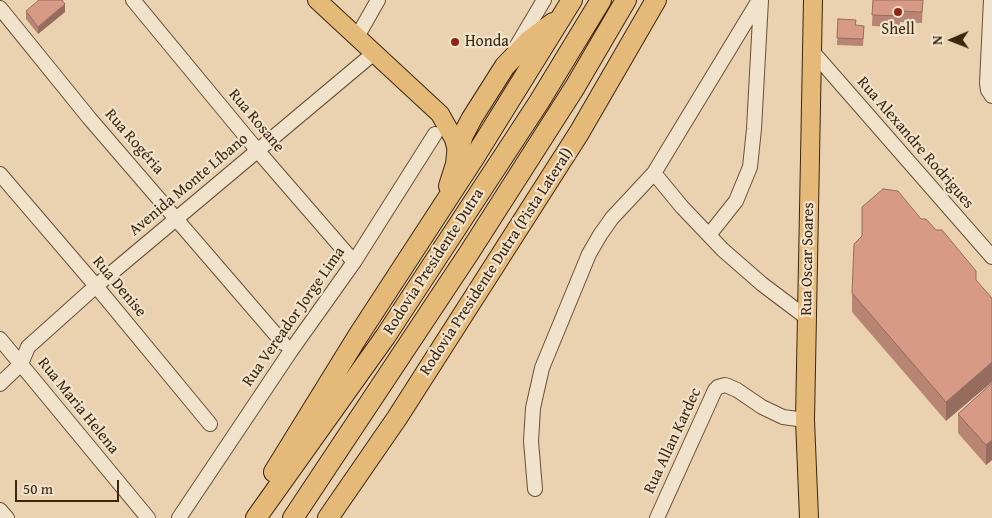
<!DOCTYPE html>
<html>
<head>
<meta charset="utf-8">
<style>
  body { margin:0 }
  #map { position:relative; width:992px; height:518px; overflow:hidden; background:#ead2b0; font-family:"Gentium Book Plus",serif }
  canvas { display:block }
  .north { position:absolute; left:927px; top:15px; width:50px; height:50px; -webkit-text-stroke:4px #f1e2cc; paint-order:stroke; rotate:269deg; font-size:14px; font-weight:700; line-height:20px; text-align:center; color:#3b260e }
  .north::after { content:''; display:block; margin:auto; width:18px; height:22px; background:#3b260e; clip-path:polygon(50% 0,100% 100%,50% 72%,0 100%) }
  .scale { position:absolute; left:15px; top:480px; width:104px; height:22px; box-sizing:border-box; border:2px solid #3b260e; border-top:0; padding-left:6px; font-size:15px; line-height:18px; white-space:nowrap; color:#3b260e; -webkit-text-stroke:4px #f1e2cc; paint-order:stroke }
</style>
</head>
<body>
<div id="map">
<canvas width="992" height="518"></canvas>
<div class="north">N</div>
<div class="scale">50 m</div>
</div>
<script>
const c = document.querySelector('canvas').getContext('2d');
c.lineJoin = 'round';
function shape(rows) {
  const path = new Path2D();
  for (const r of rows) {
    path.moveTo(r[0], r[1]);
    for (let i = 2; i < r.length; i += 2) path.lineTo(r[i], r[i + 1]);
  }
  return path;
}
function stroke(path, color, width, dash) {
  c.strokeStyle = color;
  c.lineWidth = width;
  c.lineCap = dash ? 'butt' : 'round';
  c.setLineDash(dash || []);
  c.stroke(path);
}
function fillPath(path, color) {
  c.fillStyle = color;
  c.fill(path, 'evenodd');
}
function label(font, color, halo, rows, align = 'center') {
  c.font = font + ' "Gentium Book Plus",serif';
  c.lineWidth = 4.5;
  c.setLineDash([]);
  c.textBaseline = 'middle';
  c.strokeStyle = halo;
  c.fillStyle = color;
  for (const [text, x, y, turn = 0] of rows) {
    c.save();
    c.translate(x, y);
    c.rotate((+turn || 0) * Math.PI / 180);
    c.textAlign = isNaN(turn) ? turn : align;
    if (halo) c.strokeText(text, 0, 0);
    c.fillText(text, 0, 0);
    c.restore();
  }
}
const minor = shape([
  [133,0,257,150,354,262],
  [759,0,654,173,682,207,723,250,762,284,807,318],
  [991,0,987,83,988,90,992,96],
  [0,8,90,119,283,343],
  [357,37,378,0],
  [516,47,544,0],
  [812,51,992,257],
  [0,174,96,286,210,424],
  [709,235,736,201,750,167,754,129,761,0],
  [0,339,148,518],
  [0,384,21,364,28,347,96,286,374,53],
  [535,489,531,441,533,408,542,368,589,254,600,235,612,218,654,173],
  [0,510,7,518],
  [179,518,290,352,354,262,435,134],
  [657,518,715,390,718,387,725,385,728,386,737,390,762,407,783,417,805,420]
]);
const major = shape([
  [317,0,440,114,454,139,456,147,457,154],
  [809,518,805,420,813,0]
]);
const highway = shape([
  [449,186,456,164,457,154,463,135,472,118,505,66,529,41,553,23],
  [274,472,358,336,474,158,572,0],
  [256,518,385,337,539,102,601,0],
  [293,518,469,253,575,87,626,0],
  [328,518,397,418,579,133,656,0]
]);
stroke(minor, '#675136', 16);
stroke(major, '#3b260e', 20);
stroke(highway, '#3b260e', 22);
stroke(minor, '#f1e2cc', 14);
stroke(major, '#e5b978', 18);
stroke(highway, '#e5b978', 20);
fillPath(shape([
  [873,0,923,0,922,23,900,22,900,27,872,26],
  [26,11,65,12,38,34,26,19],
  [838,19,855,25,864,26,863,46,837,45],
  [921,219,936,230,976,271,946,421,852,312,852,293],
  [992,383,992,460,986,465,958,433,958,414]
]), '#b88473');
fillPath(shape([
  [65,4,65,12,38,34,38,27],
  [992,362,992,382,946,421,946,402],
  [992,440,992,460,986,465,986,445]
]), '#966c5e');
const building = shape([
  [39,0,62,0,65,4,38,27,26,11,39,0],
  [873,0,923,0,922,12,900,11,900,16,872,15,873,0],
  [838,19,856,20,855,25,864,26,863,39,837,38,838,19],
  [883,189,898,191,921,219,926,219,936,230,942,230,976,271,976,280,992,298,992,362,946,402,852,293,854,244,862,236,862,207,883,189],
  [992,383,992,440,986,445,958,414,992,383]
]);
fillPath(building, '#d69a86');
stroke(building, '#966c5e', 1);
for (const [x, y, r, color] of [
  [898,12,5,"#8f2418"],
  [455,42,5,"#8f2418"]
]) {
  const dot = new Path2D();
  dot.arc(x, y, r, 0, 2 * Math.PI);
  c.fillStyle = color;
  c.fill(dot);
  stroke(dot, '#f1e2cc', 2);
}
label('16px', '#3b260e', '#f1e2cc', [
  ["Shell",898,30],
  ["Honda",465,42,"left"]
]);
label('16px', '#3b260e', '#f1e2cc', [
  ["Rua Rosane",256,121,50],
  ["Rua Rogéria",134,142,49],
  ["Rua Alexandre Rodrigues",915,143,49],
  ["Avenida Monte Líbano",189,185,-40],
  ["Rua Oscar Soares",808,259,-89],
  ["Rodovia Presidente Dutra",434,262,-57],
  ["Rodovia Presidente Dutra (Pista Lateral)",497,262,-57],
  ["Rua Denise",119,287,50],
  ["Rua Vereador Jorge Lima",294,317,-55],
  ["Rua Maria Helena",78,406,51],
  ["Rua Allan Kardec",673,441,-65]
]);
</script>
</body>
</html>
